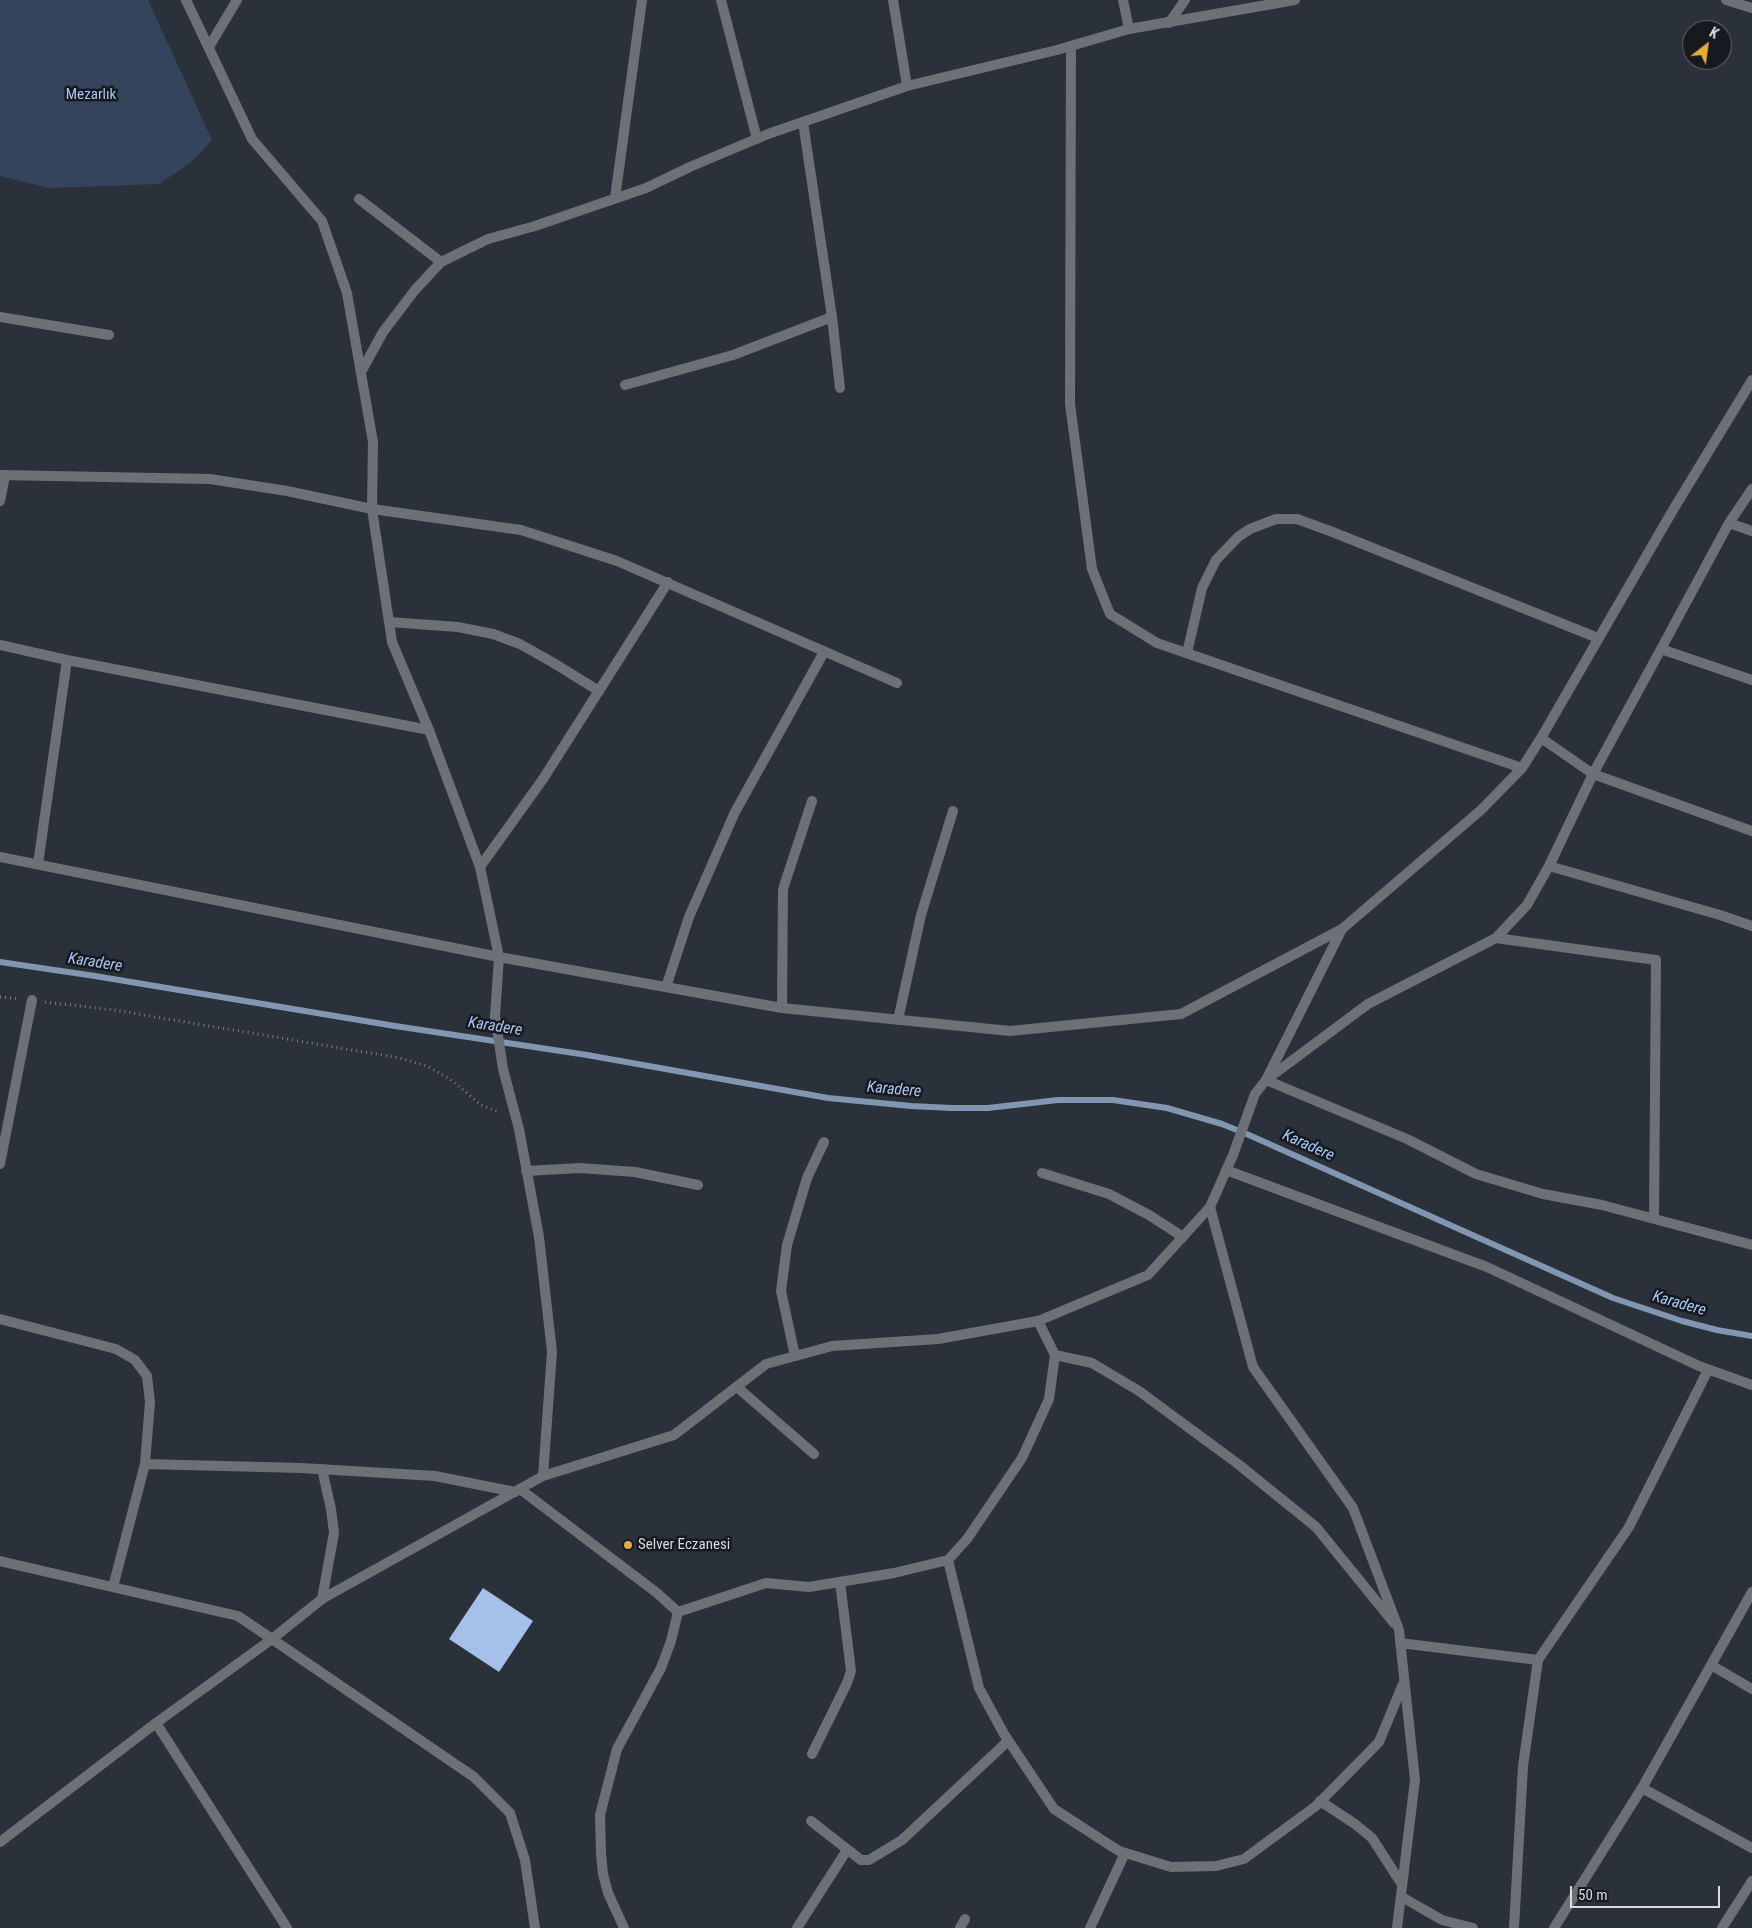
<!DOCTYPE html>
<html>
<head>
<meta charset="utf-8">
<style>
  body { margin:0 }
  #map { position:relative; width:1752px; height:1928px; overflow:hidden; background:#2b313a; font-family:"Roboto Condensed",sans-serif }
  canvas { display:block }
  .north { position:absolute; left:1682px; top:20px; width:50px; height:50px; box-sizing:border-box; background:#16191d; border:1px solid #64676b; border-radius:50%; rotate:30deg; font-size:14px; font-weight:700; line-height:20px; text-align:center; color:#d8dbe1 }
  .north::after { content:''; display:block; margin:auto; width:18px; height:22px; background:#eaaa38; clip-path:polygon(50% 0,100% 100%,50% 72%,0 100%) }
  .scale { position:absolute; left:1570px; top:1886px; width:150px; height:22px; box-sizing:border-box; border:2px solid #d8dbe1; border-top:0; padding-left:6px; font-size:15px; line-height:18px; white-space:nowrap; color:#d8dbe1; -webkit-text-stroke:4px #16191d; paint-order:stroke }
</style>
</head>
<body>
<div id="map">
<canvas width="1752" height="1928"></canvas>
<div class="north">K</div>
<div class="scale">50 m</div>
</div>
<script>
const c = document.querySelector('canvas').getContext('2d');
c.lineJoin = 'round';
function fillPath(path, color) {
  c.fillStyle = color;
  c.fill(path, 'evenodd');
}
function shape(rows) {
  const path = new Path2D();
  for (const r of rows) {
    path.moveTo(r[0], r[1]);
    for (let i = 2; i < r.length; i += 2) path.lineTo(r[i], r[i + 1]);
  }
  return path;
}
function stroke(path, color, width, dash) {
  c.strokeStyle = color;
  c.lineWidth = width;
  c.lineCap = dash ? 'butt' : 'round';
  c.setLineDash(dash || []);
  c.stroke(path);
}
function label(font, color, halo, rows, align = 'center') {
  c.font = font + ' "Roboto Condensed",sans-serif';
  c.lineWidth = 5;
  c.setLineDash([]);
  c.textBaseline = 'middle';
  c.strokeStyle = halo;
  c.fillStyle = color;
  for (const [text, x, y, turn = 0] of rows) {
    c.save();
    c.translate(x, y);
    c.rotate((+turn || 0) * Math.PI / 180);
    c.textAlign = isNaN(turn) ? turn : align;
    if (halo) c.strokeText(text, 0, 0);
    c.fillText(text, 0, 0);
    c.restore();
  }
}
fillPath(shape([
  [0,0,148,0,212,140,193,161,159,184,49,188,0,176]
]), '#34445d');
stroke(shape([
  [0,962,95,976,395,1026,587,1055,828,1098,911,1106,952,1108,988,1108,1058,1100,1113,1100,1167,1108,1222,1124,1249,1135,1613,1298,1682,1321,1717,1330,1752,1336]
]), '#8396b1', 6);
fillPath(shape([
  [483,1588,533,1621,499,1672,449,1639]
]), '#a5c1e9');
stroke(shape([
  [0,997,19,999],
  [45,1002,114,1010,400,1058,427,1066,450,1079,481,1105,499,1112]
]), '#7a7e86', 3, [1, 4]);
stroke(shape([
  [389,622,458,627,493,634,520,644,552,662,599,691],
  [898,1020,921,915,953,811],
  [960,1928,965,1919]
]), '#6d7075', 10);
stroke(shape([
  [721,0,757,139],
  [893,0,907,86],
  [1169,23,1185,0],
  [1071,46,1070,404,1092,569,1110,614,1157,643,1522,768],
  [209,47,237,0],
  [803,122,832,317,840,388],
  [615,198,642,0],
  [359,199,441,262],
  [0,317,109,335],
  [625,385,733,355,832,317],
  [0,475,210,479,287,491,372,509,521,530,617,561,897,683],
  [1752,489,1729,523,1661,649,1593,774,1549,866,1527,905,1496,938,1368,1004,1266,1080,1407,1139,1476,1174,1543,1194,1602,1205,1752,1245],
  [0,501,5,476],
  [1729,523,1752,531],
  [0,645,67,660,429,730],
  [1661,649,1752,680],
  [1187,653,1202,588,1216,560,1238,537,1250,529,1276,519,1297,519,1330,531,1598,638],
  [1541,738,1593,774,1752,831],
  [38,864,67,660],
  [1549,866,1720,915,1752,926],
  [480,867,543,779,668,582],
  [1496,938,1656,960,1654,1219],
  [666,987,689,917,735,812,824,652],
  [782,1008,783,889,812,801],
  [0,1164,32,1000],
  [1226,1170,1487,1267,1699,1366,1752,1385],
  [526,1171,580,1168,635,1172,698,1185],
  [1042,1173,1109,1194,1149,1215,1183,1237],
  [1210,1207,1253,1367,1353,1508,1399,1630,1415,1780,1397,1928],
  [0,1319,116,1349,135,1360,147,1376,150,1402,145,1464,113,1587],
  [1055,1355,1092,1363,1139,1391,1238,1464,1316,1527,1394,1623],
  [795,1356,781,1291,787,1245,807,1178,824,1142],
  [737,1387,814,1454],
  [145,1464,301,1468,435,1476,515,1492],
  [322,1469,331,1509,334,1533,322,1599],
  [520,1489,657,1593,678,1612,671,1641,661,1668,617,1749,600,1815,601,1854,603,1874,608,1893,624,1928],
  [948,1560,979,1688,1004,1734,1054,1809,1119,1851,1171,1867,1216,1866,1244,1859,1316,1806,1379,1742,1403,1684],
  [0,1561,238,1616,272,1639],
  [678,1612,766,1583,809,1587,894,1573,948,1560,967,1539,1022,1458,1049,1399,1055,1355,1038,1321],
  [1400,1643,1538,1660],
  [1711,1665,1752,1689],
  [156,1723,287,1928],
  [812,1754,847,1683,851,1671,840,1582],
  [1642,1788,1752,1848],
  [1320,1801,1355,1824,1372,1838,1401,1883],
  [811,1821,861,1860,869,1860,902,1840,1008,1741],
  [1402,1897,1442,1920,1473,1928],
  [797,1928,847,1850],
  [1090,1928,1125,1853],
  [1514,1928,1523,1766,1538,1660,1629,1527,1708,1370],
  [1554,1928,1642,1788,1752,1592],
  [1722,1928,1752,1881]
]), '#6d7075', 10);
stroke(shape([
  [186,0,252,139,322,221,347,293,373,442,372,509,392,642,429,730,480,867,499,957,495,1016,503,1069,519,1129,539,1237,552,1352,543,1476],
  [1123,0,1129,29],
  [1726,0,1752,8],
  [361,372,383,332,415,290,441,262,488,239,535,226,646,188,692,166,768,134,907,86,1057,50,1129,29,1295,0],
  [0,857,499,957,782,1008,1010,1031,1181,1014,1342,929],
  [272,1639,474,1777,510,1813,525,1860,535,1928],
  [0,1842,156,1723,272,1639,322,1599,543,1476,674,1435,766,1364,832,1346,938,1339,1038,1321,1148,1275,1210,1207,1233,1155,1255,1094,1266,1080,1342,929,1481,810,1522,768,1541,738,1673,510,1752,380]
]), '#6d7075', 10);
for (const [x, y, r, color] of [
  [628,1545,5,"#eaaa38"]
]) {
  const dot = new Path2D();
  dot.arc(x, y, r, 0, 2 * Math.PI);
  c.fillStyle = color;
  c.fill(dot);
  stroke(dot, '#16191d', 2);
}
label('15px', '#a6c7f6', '#16191d', [
  ["Mezarlık",91,95]
]);
label('15px', '#d8dbe1', '#16191d', [
  ["Selver Eczanesi",638,1545]
], 'left');
label('italic 16px', '#a7c8f7', '#16191d', [
  ["Karadere",95,963,9],
  ["Karadere",495,1027,9],
  ["Karadere",894,1090,5],
  ["Karadere",1308,1146,24],
  ["Karadere",1679,1304,16]
]);
</script>
</body>
</html>
